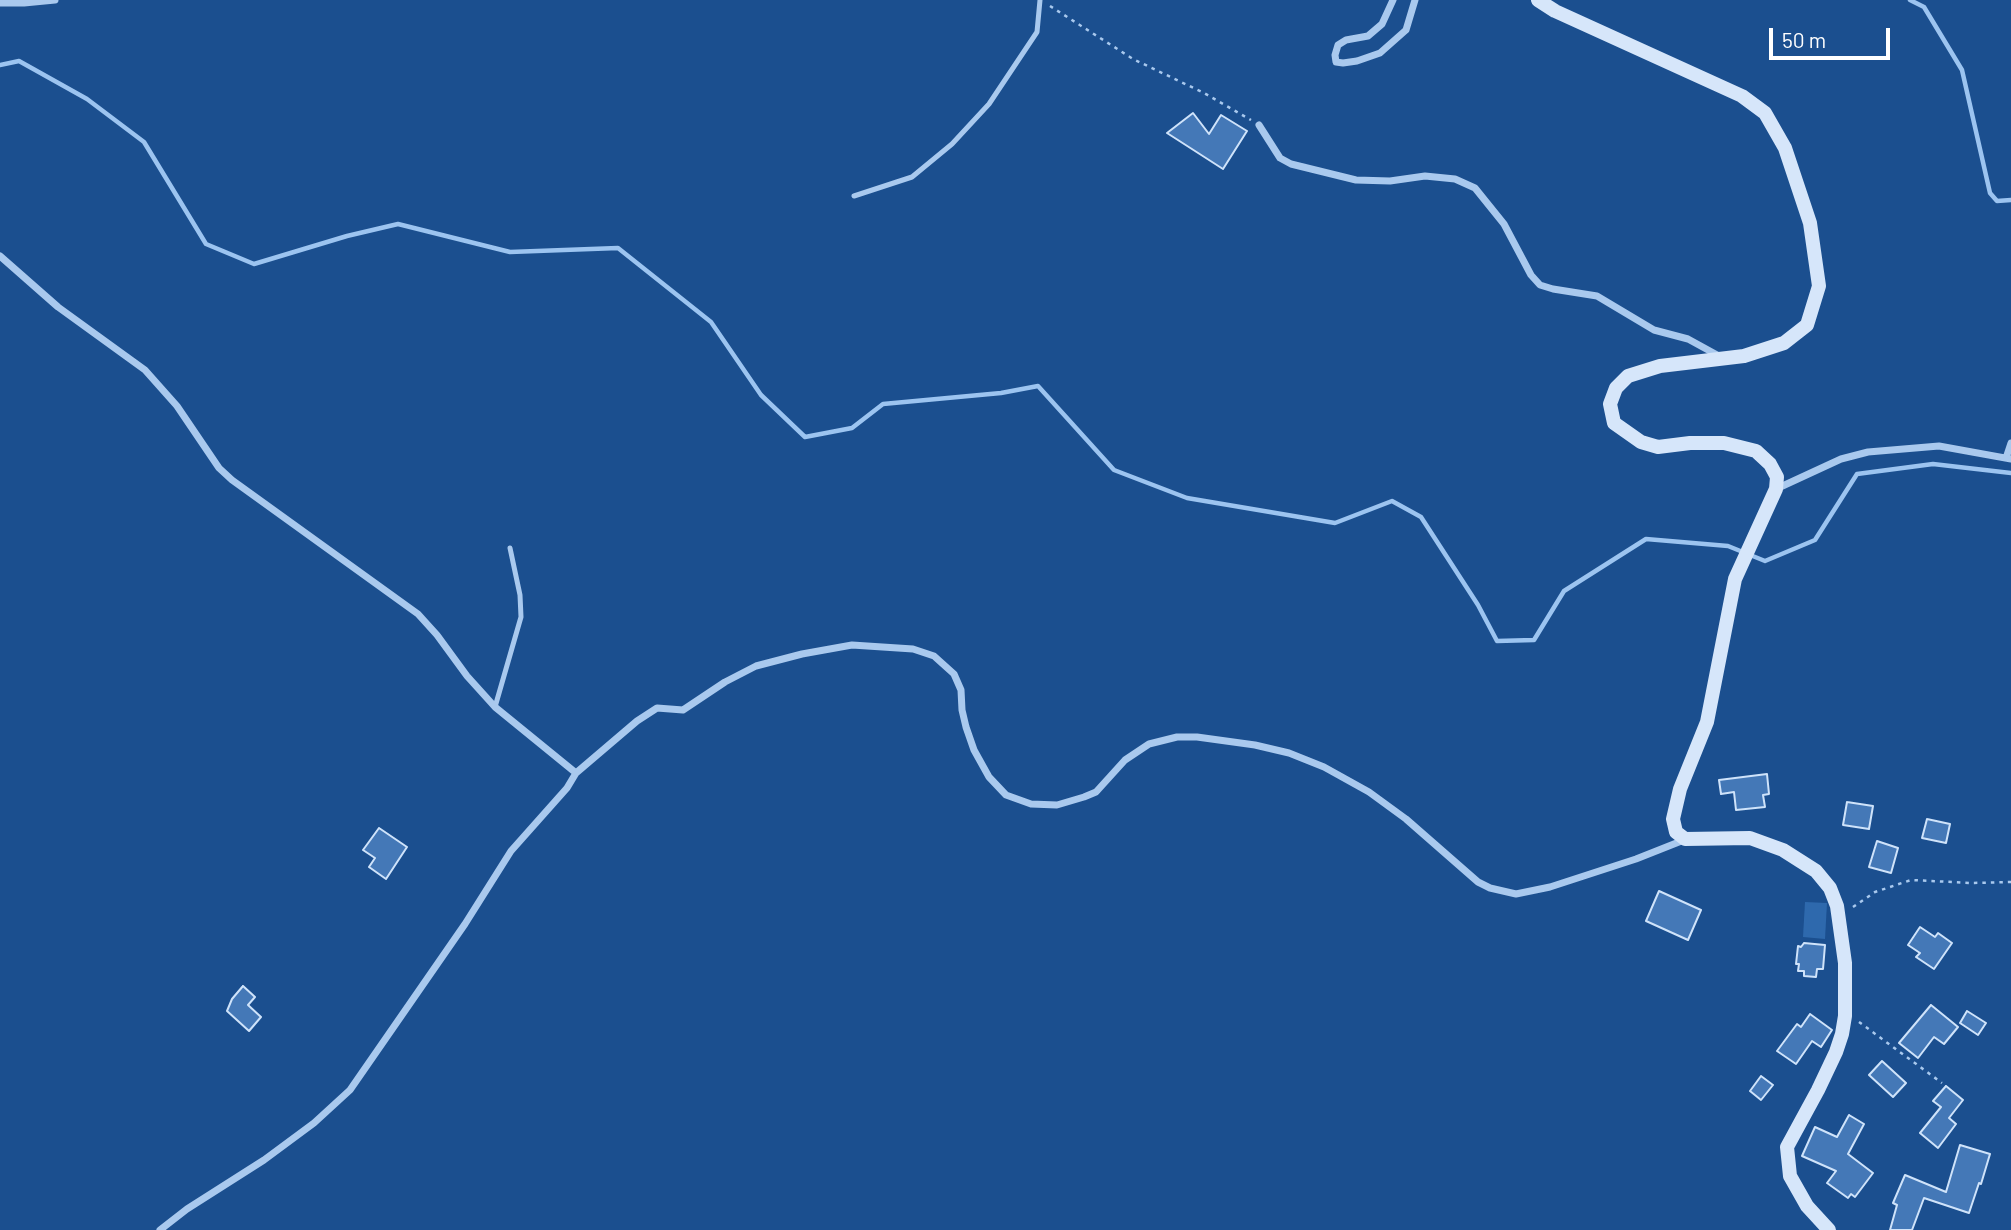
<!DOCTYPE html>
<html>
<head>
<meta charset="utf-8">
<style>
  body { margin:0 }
  #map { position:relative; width:2011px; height:1230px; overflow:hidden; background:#1b4f8f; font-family:Barlow,sans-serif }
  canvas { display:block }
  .scale { position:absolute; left:1769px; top:28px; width:121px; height:32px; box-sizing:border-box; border:4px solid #fff; border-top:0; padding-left:9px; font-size:21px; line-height:24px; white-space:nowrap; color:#fff; -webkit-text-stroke:5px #1b4f8f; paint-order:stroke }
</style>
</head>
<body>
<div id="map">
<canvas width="2011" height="1230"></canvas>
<div class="scale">50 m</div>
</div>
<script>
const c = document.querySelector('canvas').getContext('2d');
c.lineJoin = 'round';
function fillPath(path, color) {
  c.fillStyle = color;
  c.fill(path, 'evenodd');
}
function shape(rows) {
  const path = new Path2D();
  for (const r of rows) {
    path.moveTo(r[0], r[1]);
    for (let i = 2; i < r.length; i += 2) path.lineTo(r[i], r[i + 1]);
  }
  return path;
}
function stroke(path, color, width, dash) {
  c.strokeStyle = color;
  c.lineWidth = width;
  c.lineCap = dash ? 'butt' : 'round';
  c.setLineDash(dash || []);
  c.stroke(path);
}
fillPath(shape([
  [1805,902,1827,903,1825,939,1803,937]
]), '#2e69ad');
stroke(shape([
  [1910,0,1924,7,1962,70,1990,193,1997,201,2011,200],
  [0,65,19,61,87,99,144,142,206,244,254,264,347,236,398,224,510,252,618,248,711,322,761,395,805,437,852,428,883,404,1001,393,1038,386,1114,470,1187,498,1335,523,1392,501,1421,517,1478,605,1497,641,1534,640,1564,591,1646,539,1728,546,1765,561,1815,540,1857,474,1933,464,2011,473]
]), '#9cc4f0', 4.5);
const building = shape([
  [1193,113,1209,134,1221,115,1247,131,1223,169,1167,133,1193,113],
  [1767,774,1769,794,1763,795,1765,807,1736,810,1734,792,1721,794,1719,780,1767,774],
  [1847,802,1873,806,1869,829,1843,825,1847,802],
  [1927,819,1950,824,1946,843,1922,838,1927,819],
  [379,828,407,847,386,879,369,867,375,858,363,850,379,828],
  [1877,841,1898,848,1891,873,1869,867,1877,841],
  [1659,891,1701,910,1688,940,1646,921,1659,891],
  [1920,927,1935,937,1938,933,1952,943,1934,969,1916,957,1920,953,1908,945,1920,927],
  [1804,943,1825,945,1823,969,1817,969,1816,977,1804,976,1804,971,1798,971,1799,964,1796,964,1798,946,1801,947,1804,943],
  [243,986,255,997,248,1005,261,1017,249,1031,227,1011,232,999,243,986],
  [1931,1005,1958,1027,1944,1044,1934,1037,1918,1058,1899,1043,1931,1005],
  [1967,1011,1986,1023,1978,1035,1960,1023,1967,1011],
  [1810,1014,1832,1030,1821,1047,1812,1041,1796,1064,1777,1051,1797,1024,1801,1027,1810,1014],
  [1882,1061,1906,1083,1893,1097,1869,1075,1882,1061],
  [1761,1076,1773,1085,1761,1100,1750,1091,1761,1076],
  [1946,1086,1963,1100,1949,1118,1956,1124,1938,1148,1920,1133,1941,1107,1933,1101,1946,1086],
  [1849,1115,1864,1124,1848,1154,1873,1173,1855,1197,1851,1194,1848,1198,1827,1183,1836,1171,1802,1156,1815,1127,1837,1137,1849,1115],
  [1960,1145,1990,1154,1981,1184,1979,1183,1969,1213,1924,1198,1912,1230,1890,1230,1897,1205,1893,1203,1905,1175,1946,1192,1960,1145]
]);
fillPath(building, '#4478b7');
stroke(building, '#cfe3fa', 2);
stroke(shape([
  [1050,6,1133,59,1204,93,1251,120],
  [1853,907,1875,892,1911,880,1971,883,2011,882],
  [1859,1022,1942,1083]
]), '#a9c9ee', 2.5, [3.5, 5]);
stroke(shape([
  [854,196,912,177,952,144,989,104,1037,32,1040,0],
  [495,707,521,617,520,595,510,548]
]), '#a9c9ee', 5);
stroke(shape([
  [1393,0,1382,24,1368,36,1346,40,1338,45,1335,55,1336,62,1343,63,1357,61,1380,53,1406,30,1415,0],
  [0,3,24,3,55,0],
  [1259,125,1280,158,1291,164,1356,180,1390,181,1425,176,1455,179,1475,188,1504,224,1531,275,1540,285,1553,289,1597,296,1654,330,1688,339,1719,356],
  [0,256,58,307,145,370,177,406,219,468,232,480,418,614,437,635,467,676,495,707,576,773],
  [2006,458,2011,443],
  [1776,489,1841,459,1868,452,1939,446,2011,459],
  [160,1230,187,1209,264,1160,314,1123,350,1090,465,924,511,851,567,788,576,773,637,721,657,708,683,710,725,682,756,666,802,654,852,645,913,649,934,656,954,674,961,690,962,710,966,727,974,750,989,777,1006,795,1031,804,1057,805,1084,797,1096,792,1125,760,1149,744,1177,737,1197,737,1255,745,1289,753,1324,767,1369,792,1406,819,1478,882,1490,888,1516,894,1550,887,1636,859,1684,840]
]), '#a9c9ee', 7);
stroke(shape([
  [1538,0,1555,11,1742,96,1765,113,1785,148,1810,223,1819,286,1807,325,1784,343,1744,356,1660,366,1628,376,1616,388,1610,404,1614,423,1641,442,1658,447,1690,443,1724,443,1756,451,1770,464,1777,477,1776,489,1735,579,1707,722,1680,789,1673,819,1676,832,1685,839,1750,838,1783,850,1816,871,1830,888,1837,906,1845,963,1845,1016,1842,1034,1836,1052,1818,1090,1787,1147,1790,1176,1807,1206,1829,1230]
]), '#d6e6fa', 14);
</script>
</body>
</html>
